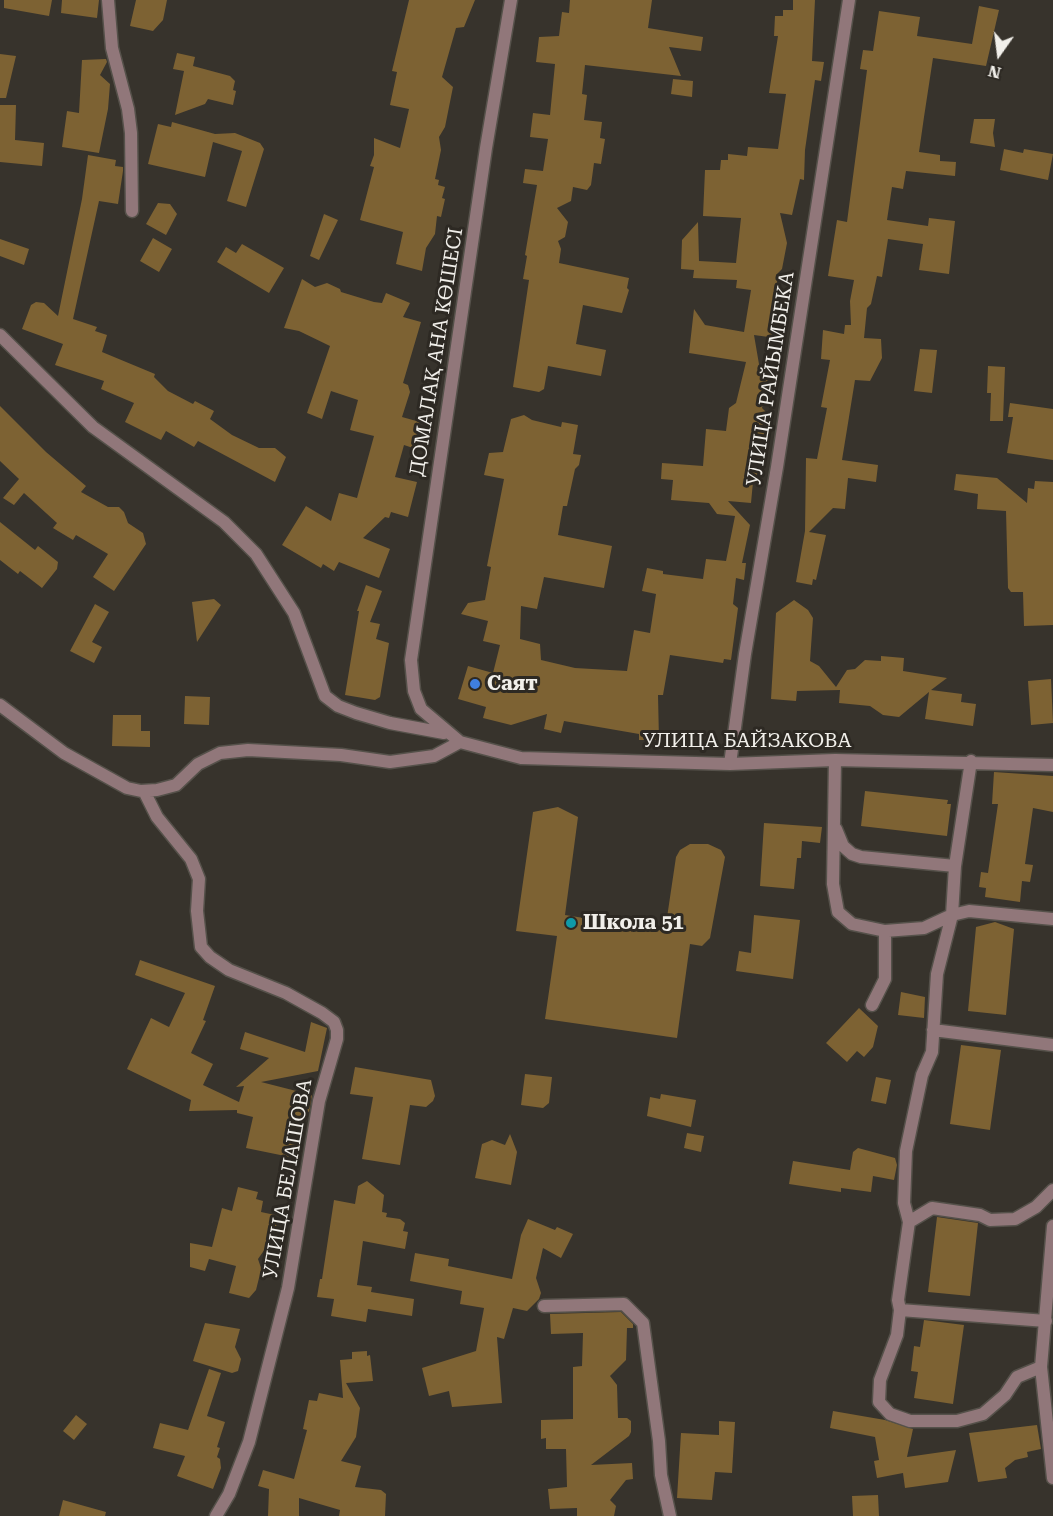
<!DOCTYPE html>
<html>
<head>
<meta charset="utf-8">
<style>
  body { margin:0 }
  #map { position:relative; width:1053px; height:1516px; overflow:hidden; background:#37332c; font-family:"Roboto Serif",serif }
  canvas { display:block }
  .north { position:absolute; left:969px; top:24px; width:60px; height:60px; -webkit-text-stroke:4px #2d2923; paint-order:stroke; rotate:194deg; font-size:16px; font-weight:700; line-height:24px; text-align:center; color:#f1efea }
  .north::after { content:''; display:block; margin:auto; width:21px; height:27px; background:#f1efea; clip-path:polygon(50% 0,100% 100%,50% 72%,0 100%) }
</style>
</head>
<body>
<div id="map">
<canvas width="1053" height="1516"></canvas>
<div class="north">N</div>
</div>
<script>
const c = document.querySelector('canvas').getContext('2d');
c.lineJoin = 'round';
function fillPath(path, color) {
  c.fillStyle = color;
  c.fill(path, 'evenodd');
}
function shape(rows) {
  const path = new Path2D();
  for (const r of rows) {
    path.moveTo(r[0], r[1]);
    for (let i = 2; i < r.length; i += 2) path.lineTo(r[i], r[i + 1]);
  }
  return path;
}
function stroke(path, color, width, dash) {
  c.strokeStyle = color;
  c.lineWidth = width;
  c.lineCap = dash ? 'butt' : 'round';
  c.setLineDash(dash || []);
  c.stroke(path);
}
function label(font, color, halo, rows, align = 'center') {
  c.font = font + ' "Roboto Serif",serif';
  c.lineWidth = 6;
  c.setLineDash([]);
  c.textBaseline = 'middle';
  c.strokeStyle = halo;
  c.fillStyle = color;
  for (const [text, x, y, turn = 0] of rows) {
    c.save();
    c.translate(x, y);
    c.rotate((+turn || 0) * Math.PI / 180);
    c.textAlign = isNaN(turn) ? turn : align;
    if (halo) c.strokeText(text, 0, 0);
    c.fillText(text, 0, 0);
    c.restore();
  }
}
fillPath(shape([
  [4,0,52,0,49,16,4,8],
  [62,0,99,0,97,18,61,13],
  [136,0,167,0,163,20,153,31,130,26],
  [409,0,475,0,464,27,456,28,442,77,453,87,445,127,439,137,441,150,435,179,439,180,438,185,445,187,442,198,445,199,441,217,437,216,435,234,426,248,422,271,396,264,403,232,360,220,374,167,370,166,374,155,374,138,400,148,409,109,390,105,397,72,392,71],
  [570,0,652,0,648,28,703,37,701,51,669,47,681,76,585,65,582,94,587,95,584,120,602,122,600,138,605,139,601,164,594,163,591,185,587,190,573,187,571,201,557,208,568,222,565,237,558,241,561,249,559,263,629,278,627,288,629,290,622,313,583,305,576,344,606,350,601,376,548,366,544,389,539,392,513,387,529,280,523,279,527,256,525,255,537,185,523,183,525,169,543,171,548,139,530,137,533,113,550,115,555,64,536,62,539,37,559,36,562,12,569,13],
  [793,0,815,0,812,61,824,62,821,81,815,80,805,150,804,180,800,179,792,215,780,213,787,243,782,269,776,275,778,288,776,298,780,306,776,338,754,335,760,370,769,373,762,408,769,415,765,451,760,458,760,471,753,482,751,503,728,501,750,525,742,563,746,563,744,580,736,578,733,604,738,608,731,660,724,659,723,663,670,655,663,695,658,695,659,740,639,740,639,734,564,721,561,733,544,729,547,714,511,725,483,718,486,707,458,699,468,666,493,673,500,645,483,641,488,621,461,614,468,603,485,600,491,567,487,566,504,479,484,475,489,453,503,452,511,419,524,415,532,420,561,427,562,422,578,425,573,454,581,455,579,465,575,469,567,506,563,506,558,535,612,546,604,588,544,577,537,609,521,606,520,639,540,644,541,660,575,668,627,671,634,630,650,633,656,594,642,591,647,568,663,571,663,574,703,579,706,559,726,561,735,516,717,514,709,503,671,500,673,480,661,479,662,463,703,466,706,429,726,431,729,408,736,403,746,362,689,353,694,309,705,325,744,332,751,290,736,288,737,280,693,278,694,270,681,269,682,240,698,222,699,261,736,263,741,218,703,216,705,170,720,170,721,160,728,160,728,154,747,156,748,147,778,149,786,94,769,93,778,36,774,36,775,16,783,16,783,10,793,10],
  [979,6,999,10,986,66,933,58,924,117,919,152,940,155,940,161,956,162,955,176,906,171,903,189,892,187,887,220,928,226,929,218,955,221,949,274,919,270,923,244,888,239,882,277,877,276,871,304,867,308,864,338,881,339,882,358,870,381,855,380,842,460,878,465,876,482,848,478,845,509,833,508,809,532,826,535,816,580,813,579,812,585,796,582,805,531,806,458,817,459,827,408,821,407,830,360,821,359,823,330,844,334,845,325,851,325,850,301,854,280,828,276,837,220,847,222,867,70,860,69,863,50,873,51,879,11,920,17,917,36,972,44],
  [177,53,195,57,193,66,230,76,235,81,233,90,236,91,233,105,208,99,205,104,175,115,184,71,173,69],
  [0,54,16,56,6,98,0,98],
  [106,59,107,62,100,75,110,84,108,109,99,153,62,147,67,111,79,113,82,60],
  [673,79,693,81,692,97,671,94],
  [0,105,16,105,15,140,44,143,42,166,0,162],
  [974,119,995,119,993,133,995,147,970,143],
  [172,122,215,134,235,133,260,143,264,149,246,207,227,201,242,151,213,142,205,177,148,164,158,124,171,127],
  [1004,149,1023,153,1024,149,1053,154,1048,180,1000,170],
  [88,155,116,160,115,166,123,167,123,171,118,204,99,201,73,319,97,327,95,331,107,335,102,352,155,374,154,377,168,391,193,404,195,401,214,411,210,419,232,435,259,448,275,448,286,457,275,482,198,441,194,447,166,431,161,440,125,422,134,403,101,389,104,381,55,365,63,344,22,329,31,305,36,302,44,303,58,316,82,199],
  [158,203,170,204,177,214,166,235,146,224],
  [324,214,338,220,319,260,310,256],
  [153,238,172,249,159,272,140,261],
  [0,239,29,249,24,265,0,256],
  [242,244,284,268,269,293,217,262,226,247,236,253],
  [302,279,315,287,327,283,340,289,341,292,374,302,382,303,386,293,410,303,403,317,421,322,403,383,408,385,410,392,402,417,420,422,413,448,404,445,395,477,417,482,408,517,391,512,389,518,385,517,363,538,390,549,379,578,339,562,334,571,323,564,321,568,282,545,306,506,331,521,339,493,357,498,374,436,350,430,358,400,331,391,322,419,307,413,330,346,299,331,284,328],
  [920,349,937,350,932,393,914,391],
  [988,366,1005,367,1003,421,990,421,991,393,987,393],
  [1010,403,1053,409,1053,460,1007,453,1013,417,1008,417],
  [0,406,46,452,86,486,81,492,108,507,119,507,124,512,128,523,143,533,146,544,114,591,93,577,108,554,76,535,73,540,53,528,57,523,24,493,14,505,3,498,19,479,0,461],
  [956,474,997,478,1027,503,1028,488,1034,489,1035,481,1053,482,1053,625,1024,626,1023,592,1011,592,1008,588,1006,511,977,509,978,494,954,490],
  [0,522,35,550,38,546,58,562,57,569,42,588,20,571,18,574,0,560],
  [366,585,382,591,370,622,380,624,376,639,389,643,380,697,375,700,345,695,359,611,357,611],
  [214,599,221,605,197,642,192,602],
  [794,600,808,610,813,618,810,661,819,666,836,687,847,670,855,669,865,660,881,661,881,656,904,658,903,671,947,678,931,690,962,694,961,702,976,704,973,726,925,719,929,692,899,717,883,715,870,706,839,703,840,690,797,691,796,701,771,699,776,613],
  [95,604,109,612,92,642,102,647,94,663,70,651],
  [1051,679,1053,723,1031,725,1028,681],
  [185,696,210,697,209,725,184,724],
  [113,715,141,715,141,731,150,731,150,747,112,746],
  [994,772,1053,776,1053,812,1033,808,1025,864,1033,865,1030,882,1022,881,1020,902,985,897,986,888,979,887,981,872,988,873,998,804,992,804],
  [865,791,948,800,947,804,951,804,947,836,861,826],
  [558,807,578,817,565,915,590,919,592,915,626,920,625,925,665,931,676,857,680,850,690,844,708,844,721,850,725,857,710,938,702,946,690,944,677,1038,545,1019,557,936,516,931,533,812],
  [764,823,822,827,820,843,802,841,801,858,797,858,794,889,760,886],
  [754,915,800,920,793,979,736,971,739,951,751,953],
  [995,922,1014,929,1006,1015,968,1011,976,927],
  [140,960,215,986,203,1020,206,1021,191,1053,213,1064,203,1085,239,1102,244,1086,236,1087,269,1058,240,1049,245,1032,305,1052,311,1022,327,1028,318,1071,261,1082,312,1095,309,1112,305,1111,295,1158,246,1148,253,1117,237,1113,237,1110,189,1111,191,1100,127,1069,151,1018,169,1027,185,993,135,975],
  [901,992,925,997,924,1018,898,1015],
  [859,1008,878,1026,873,1047,864,1057,857,1051,847,1062,826,1043],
  [961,1045,1001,1050,990,1130,950,1124],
  [355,1067,431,1080,435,1096,433,1101,426,1107,410,1105,400,1165,362,1159,373,1097,350,1094],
  [525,1074,552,1077,549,1103,543,1108,521,1105],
  [876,1077,891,1080,886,1104,871,1101],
  [661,1094,696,1100,691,1127,647,1116,650,1097,660,1099],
  [687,1133,704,1136,701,1152,684,1148],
  [510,1134,517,1152,511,1185,475,1178,482,1144,492,1140,505,1145],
  [858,1148,895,1158,897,1165,894,1180,873,1176,871,1192,841,1188,841,1192,789,1184,793,1161,850,1170,853,1152],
  [367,1181,384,1195,382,1212,387,1213,386,1217,400,1219,405,1223,403,1231,408,1232,405,1249,363,1241,357,1285,372,1287,371,1292,414,1299,412,1316,368,1309,366,1322,331,1316,334,1299,317,1297,320,1279,322,1279,334,1200,355,1204,358,1186],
  [238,1187,258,1192,256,1199,263,1201,261,1212,275,1215,277,1222,274,1236,258,1259,263,1274,259,1278,256,1290,249,1298,229,1293,236,1266,209,1259,205,1271,190,1267,190,1243,212,1247,222,1208,232,1211],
  [937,1217,978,1223,970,1296,928,1292],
  [528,1219,555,1230,557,1227,573,1234,561,1258,543,1248,536,1278,541,1293,539,1299,527,1311,513,1308,504,1339,497,1337,502,1403,452,1407,449,1391,429,1396,422,1368,476,1351,484,1308,460,1304,462,1291,410,1281,415,1253,449,1259,448,1266,512,1279,521,1235],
  [621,1312,633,1324,633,1328,627,1328,626,1360,610,1376,617,1385,618,1418,627,1418,631,1421,631,1432,629,1436,591,1465,632,1463,633,1479,626,1480,610,1500,616,1506,614,1516,577,1516,577,1508,550,1509,548,1489,567,1487,566,1449,546,1449,546,1438,541,1439,541,1420,573,1419,573,1367,582,1366,583,1333,551,1334,550,1314],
  [924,1320,964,1325,953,1404,914,1398,918,1372,911,1371,914,1346,920,1347],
  [205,1323,240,1329,235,1347,241,1359,238,1371,232,1373,193,1361],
  [367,1351,367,1356,370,1355,373,1381,346,1383,360,1408,356,1437,341,1461,361,1466,355,1487,381,1490,386,1494,385,1516,339,1516,340,1510,299,1498,299,1516,268,1516,269,1489,258,1486,263,1470,294,1479,307,1430,303,1429,309,1400,317,1401,319,1393,343,1398,340,1360,352,1359,352,1352],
  [209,1369,221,1373,207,1416,225,1422,217,1447,220,1448,217,1457,220,1459,221,1468,213,1489,177,1476,185,1456,153,1448,160,1423,188,1430],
  [833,1411,885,1420,913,1429,907,1457,956,1450,948,1482,905,1488,903,1473,877,1478,874,1461,879,1460,875,1437,830,1428],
  [76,1415,87,1424,74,1440,63,1431],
  [719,1421,735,1422,732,1473,715,1472,712,1500,677,1498,681,1433,719,1435],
  [1037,1425,1041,1449,1027,1452,1028,1457,1015,1460,1005,1468,1007,1478,978,1482,969,1433],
  [878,1495,879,1516,853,1516,852,1496],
  [63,1500,106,1512,105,1516,59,1516]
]), '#7d6233');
const street = shape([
  [108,0,112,48,128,109,131,133,132,211],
  [511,0,486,148,411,660,414,691,421,709,460,742,521,758,730,764,835,760,1053,765],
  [0,335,93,427,224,522,256,554,294,613,325,696,338,706,356,713,390,723,444,733],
  [0,705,64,753,127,788,141,791,157,790,176,785,198,764,220,753,248,750,341,755,390,762,434,756,460,742],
  [835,760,833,884,838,912,852,924,885,931,924,928,952,915,969,911,1053,919],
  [971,761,955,866,952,915,937,974,932,1052,922,1075,906,1151,904,1203,909,1222,898,1300,900,1310,897,1335,880,1380,879,1402,890,1414,910,1421,957,1421,983,1414,1005,1395,1017,1377,1041,1367],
  [730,764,745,654,777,467,849,0],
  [144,791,157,817,191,859,199,879,197,911,201,947,210,957,229,970,286,993,322,1013,334,1022,337,1030,337,1039,319,1101,288,1288,249,1442,229,1494,216,1516],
  [836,829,843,846,852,854,861,857,955,866],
  [872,1005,885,979,885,931],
  [933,1030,1053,1045],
  [909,1222,932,1208,980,1215,990,1220,1015,1219,1036,1207,1053,1190],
  [1053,1226,1041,1367,1053,1478],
  [544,1306,624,1304,643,1323,659,1441,661,1475,670,1516],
  [900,1310,1046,1321]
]);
stroke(street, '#55514a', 15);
stroke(street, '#91777a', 12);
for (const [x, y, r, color] of [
  [475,684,6,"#3f7fe0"],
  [571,923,6,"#0f9aa8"]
]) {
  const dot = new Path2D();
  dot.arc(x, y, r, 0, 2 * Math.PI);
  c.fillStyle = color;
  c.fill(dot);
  stroke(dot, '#2d2923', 2);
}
label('20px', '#f1efea', '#2d2923', [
  ["ДОМАЛАҚ АНА КӨШЕСІ",437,352,-81],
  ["УЛИЦА РАЙЫМБЕКА",771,379,-81],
  ["УЛИЦА БАЙЗАКОВА",747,741],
  ["УЛИЦА БЕЛАШОВА",288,1179,-80]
]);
label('bold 20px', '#f1efea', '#2d2923', [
  ["Саят",487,684],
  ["Школа 51",583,923]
], 'left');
</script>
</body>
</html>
